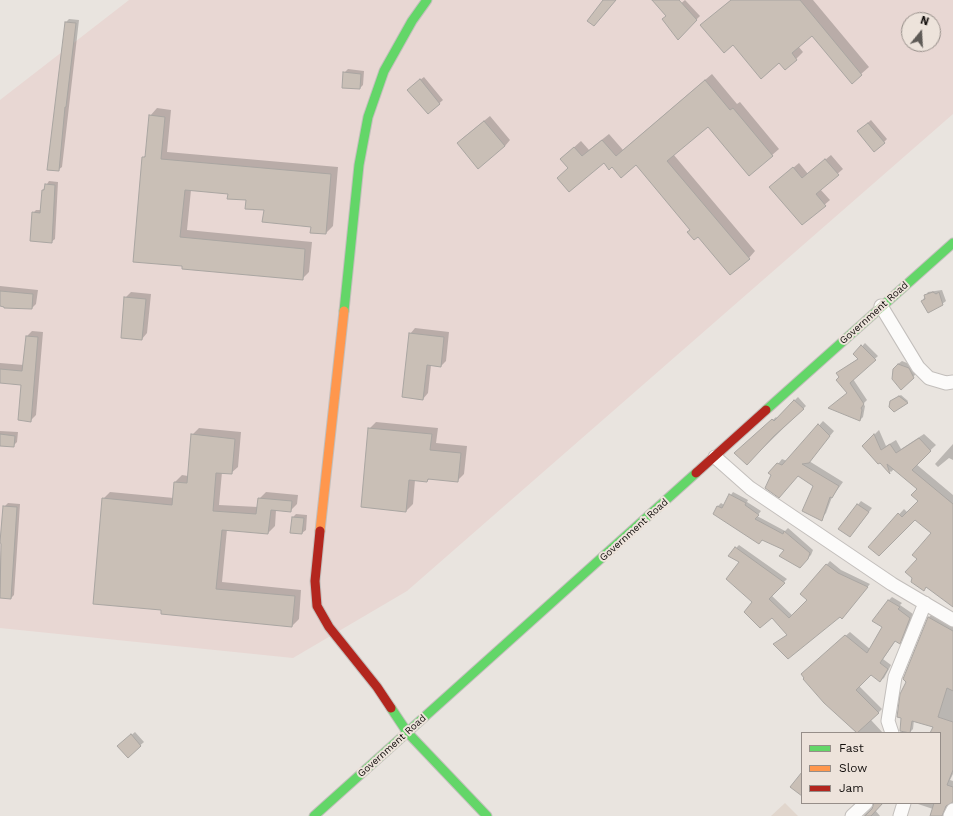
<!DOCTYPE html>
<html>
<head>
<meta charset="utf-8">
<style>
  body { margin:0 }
  #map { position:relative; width:953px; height:816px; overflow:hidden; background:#e9e4df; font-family:"Work Sans",sans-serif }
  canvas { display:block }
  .legend { position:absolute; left:801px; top:732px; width:140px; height:72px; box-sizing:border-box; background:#ede3db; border:1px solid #968e89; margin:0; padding:5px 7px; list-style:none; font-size:12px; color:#130f0d }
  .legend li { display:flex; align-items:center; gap:8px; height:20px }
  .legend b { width:20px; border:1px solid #968e89 }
  .north { position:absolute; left:901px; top:12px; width:40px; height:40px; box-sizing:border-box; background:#ede3db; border:1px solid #968e89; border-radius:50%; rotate:18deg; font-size:11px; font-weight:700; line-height:16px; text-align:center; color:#130f0d }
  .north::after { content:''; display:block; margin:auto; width:14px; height:18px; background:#5e5a56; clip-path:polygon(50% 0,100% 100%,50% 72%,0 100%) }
</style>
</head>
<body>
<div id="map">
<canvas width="953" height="816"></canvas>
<ul class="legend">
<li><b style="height:5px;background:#63d668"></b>Fast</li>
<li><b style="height:5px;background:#ff974d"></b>Slow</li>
<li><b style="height:5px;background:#b3261e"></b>Jam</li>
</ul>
<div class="north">N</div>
</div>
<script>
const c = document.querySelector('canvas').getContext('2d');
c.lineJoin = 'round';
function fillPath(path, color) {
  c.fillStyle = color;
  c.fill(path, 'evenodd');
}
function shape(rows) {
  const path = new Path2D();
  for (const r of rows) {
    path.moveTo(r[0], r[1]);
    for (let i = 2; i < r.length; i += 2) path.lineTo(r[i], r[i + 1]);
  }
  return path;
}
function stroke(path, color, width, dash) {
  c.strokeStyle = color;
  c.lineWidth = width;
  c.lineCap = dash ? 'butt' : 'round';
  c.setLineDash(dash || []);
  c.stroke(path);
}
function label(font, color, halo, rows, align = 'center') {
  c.font = font + ' "Work Sans",sans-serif';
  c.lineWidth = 4;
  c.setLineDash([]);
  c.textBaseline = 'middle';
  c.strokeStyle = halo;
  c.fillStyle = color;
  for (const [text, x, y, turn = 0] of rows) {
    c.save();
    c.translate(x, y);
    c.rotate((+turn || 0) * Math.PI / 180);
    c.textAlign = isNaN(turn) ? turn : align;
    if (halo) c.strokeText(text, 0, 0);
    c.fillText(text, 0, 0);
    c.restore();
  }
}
fillPath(shape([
  [129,0,953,0,953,114,407,591,293,658,0,628,0,100],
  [909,20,933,20,933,44,909,44]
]), '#e8d7d3');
fillPath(shape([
  [785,803,798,816,771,816]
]), '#e1d6cd');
fillPath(shape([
  [653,0,673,0,678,6,685,0,700,16,678,38,667,16],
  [731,0,813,0,869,67,852,82,812,35,798,46,803,52,796,59,779,62,733,44,709,19],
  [69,19,79,20,62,167,58,170,66,22],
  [348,69,364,71,363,85,360,88,344,73],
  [712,74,737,104,740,102,779,149,749,175,708,126,673,154,755,251,749,258,698,236,636,164,612,166,604,162,558,178,569,168,561,159,581,141,589,150,609,134,623,150],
  [424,77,443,100,428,113,412,86],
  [157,108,171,110,167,152,338,167,333,226,326,233,312,226,265,209,247,200,229,193,191,190,187,230,312,242,309,272,302,279,183,268,143,158,146,155,150,116],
  [490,116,510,140,505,146,463,138],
  [871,120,887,139,884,142,862,128],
  [831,155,843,169,820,189,830,200,802,224,776,182,799,163,808,174],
  [49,181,58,182,55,239,51,242,33,213,36,210,41,210,43,190],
  [0,286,38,290,36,304,32,308,0,305],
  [942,290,946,301,942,304,922,301,928,292],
  [131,292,151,294,147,333,142,339,125,298],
  [415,328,449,332,446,361,441,366,431,365,428,393,423,399,410,334],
  [32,331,43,332,36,415,30,421,22,384,0,382,0,363,24,365,27,336],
  [865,343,878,356,853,379,867,400,863,404,865,406,863,417,860,420,840,377,841,370,859,358,855,354],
  [902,361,912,365,917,373,901,388,898,364],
  [901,395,908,401,907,403,891,401],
  [798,397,806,406,747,464,739,450,776,417,777,418],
  [823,421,834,431,809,461,843,482,832,497,826,513,822,518,815,485,778,464,782,459,787,461],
  [376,422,438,428,436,443,467,446,464,474,457,481,430,478,427,481,415,480,413,504,406,511,369,429],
  [199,428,241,432,238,467,231,473,222,472,219,505,258,507,259,499,266,492,298,495,297,504,290,511,276,510,275,526,268,533,227,529,222,582,301,590,299,619,292,626,162,609,103,499,110,492,174,498,175,482,182,475,188,476,192,435],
  [879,430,886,446,896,440,901,449,924,434,936,445,916,464,953,495,953,606,919,559,932,533,915,519,869,547,904,509,908,513,920,501,918,488,894,469,891,472,863,446],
  [0,431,18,432,17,442,13,446,0,445],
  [953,444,953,460,949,458,938,467,935,464],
  [733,492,748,500,747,502,761,511,757,516,785,531,788,528,813,550,811,555,799,567,786,550,714,513,718,506,721,503,724,505],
  [861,501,872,508,853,533,839,528],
  [8,503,20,504,14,595,11,598,0,597,0,565,4,507],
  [296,514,307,515,306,530,302,533,291,532,293,517],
  [739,545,787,579,771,595,793,616,808,600,801,594,830,561,841,570,870,584,845,614,778,641,788,634,772,616,754,602,736,548],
  [892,597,902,603,900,605,913,614,903,639,900,642,896,640,883,659,891,665,884,678,880,681,871,673,859,686,882,709,871,720,883,733,857,733,825,703,806,670,850,632,870,649,884,627,888,601],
  [932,614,953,626,953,774,950,780,953,781,953,801,950,802,946,808,946,816,931,816,933,809,918,804,940,803,940,733,931,733,934,726,914,720,913,729,910,732,907,682,904,679,929,617],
  [135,732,144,742,128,756,122,743],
  [874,803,882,803,875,810,880,816,863,816,875,805]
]), '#0003');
const building = shape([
  [603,0,616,0,594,26,587,21,603,0],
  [652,0,679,0,697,20,678,40,662,19,666,16,652,0],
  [731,0,800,0,862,75,852,84,812,36,792,53,797,60,785,70,779,63,761,79,733,45,724,53,700,25,731,0],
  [65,22,76,23,66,107,65,107,59,171,47,170,65,22],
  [343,72,361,74,360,89,342,88,343,72],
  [420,79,440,104,428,114,407,90,420,79],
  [705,80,730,110,733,108,773,156,749,176,708,127,667,161,750,259,730,275,698,237,694,240,687,232,690,230,636,165,621,178,612,167,609,170,604,163,569,192,557,178,568,168,560,159,574,147,582,156,602,140,616,156,705,80],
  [149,115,165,117,161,159,331,174,326,234,310,233,311,227,262,222,264,210,245,209,246,200,227,199,228,194,185,190,180,237,305,249,303,280,182,269,182,266,133,262,142,157,145,157,149,115],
  [484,121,505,146,478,169,457,143,484,121],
  [868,123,885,143,874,152,857,131,868,123],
  [825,159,839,175,816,194,826,206,802,225,769,187,793,167,802,178,825,159],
  [45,184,55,185,52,243,30,241,32,212,40,213,42,190,44,190,45,184],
  [0,291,33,294,32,309,4,308,4,307,0,306,0,291],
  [933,292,936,294,939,292,943,305,928,313,921,301,925,299,924,295,933,292],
  [124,297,146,299,142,340,121,338,124,297],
  [409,333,444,337,441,367,427,365,423,400,402,397,409,333],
  [26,336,38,337,31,422,18,420,21,385,0,383,0,369,22,371,26,336],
  [861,345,876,360,850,383,864,404,861,408,862,410,860,421,828,408,847,393,836,380,839,377,836,373,858,359,853,354,861,345],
  [898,364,909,368,914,378,901,390,892,379,893,369,898,364],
  [899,396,908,403,894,412,889,407,890,401,899,396],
  [794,400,804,409,774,436,747,465,734,453,772,419,774,421,794,400],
  [818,424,830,436,809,463,802,464,839,486,832,498,830,497,822,521,802,511,813,486,798,476,779,498,765,488,771,475,768,473,777,463,782,465,818,424],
  [368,428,432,434,430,450,461,453,458,482,428,479,427,482,409,480,406,512,361,507,368,428],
  [0,434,15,436,14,447,0,446,0,434],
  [191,434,235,439,232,474,216,473,213,511,256,514,258,498,292,501,291,512,271,510,268,534,222,530,216,589,295,596,292,627,161,614,161,610,93,604,102,498,172,505,174,482,187,483,191,434],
  [874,434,881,450,890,444,896,453,919,438,931,451,912,470,953,504,953,607,926,587,924,591,911,582,912,578,905,572,917,559,912,555,931,533,915,520,879,556,868,547,898,513,902,517,918,501,911,495,917,489,887,464,890,474,880,463,878,464,862,446,874,434],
  [729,494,746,503,745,505,759,515,755,519,783,534,784,531,810,553,808,559,800,568,779,556,784,550,762,540,759,544,713,514,717,506,722,508,729,494],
  [857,504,869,512,850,537,838,529,857,504],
  [3,506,17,507,11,599,0,598,1,544,0,542,3,506],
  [292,517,304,518,302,534,290,533,292,517],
  [735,547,785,583,769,599,789,618,807,600,800,594,826,564,838,573,868,587,842,619,840,617,788,659,773,644,787,635,772,618,760,628,744,612,752,602,726,579,739,562,728,556,735,547],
  [888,600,900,607,898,609,910,618,900,644,895,641,880,663,888,669,880,682,871,675,856,690,879,713,857,733,824,703,803,679,804,678,801,674,845,635,867,653,882,627,872,621,888,600],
  [928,617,953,631,953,691,947,688,938,717,953,722,953,770,947,785,953,787,953,802,946,806,942,816,930,816,934,803,940,803,940,733,930,733,933,727,912,721,910,733,900,731,901,718,897,717,900,694,906,682,903,679,928,617],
  [131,734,141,746,128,758,117,746,131,734],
  [802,772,802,796,790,787,802,772],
  [874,803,883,803,871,816,865,816,872,809,874,803]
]);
fillPath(building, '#c9bfb6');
stroke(building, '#aaa6a2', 1);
const street = shape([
  [881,306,918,367,929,378,946,383,953,382],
  [715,457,750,488,892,584,953,620],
  [892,733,888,721,895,677,925,603],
  [852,816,866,803],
  [900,816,904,803],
  [950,816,953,810]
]);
const fast = shape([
  [344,311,359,165,368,117,384,71,412,21,427,0],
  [766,410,953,243],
  [391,708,407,732,487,816],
  [314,816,696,473]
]);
const slow = shape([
  [320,531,344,311]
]);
const jam = shape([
  [696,473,766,410],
  [320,531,315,581,317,606,329,627,377,687,391,708]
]);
stroke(street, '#c3bfbc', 15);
stroke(fast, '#c3bfbc', 11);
stroke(slow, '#c3bfbc', 11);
stroke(jam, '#c3bfbc', 11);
stroke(street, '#fcfbfa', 13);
stroke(fast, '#63d668', 9);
stroke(slow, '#ff974d', 9);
stroke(jam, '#b3261e', 9);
label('10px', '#130f0d', '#ede3db', [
  ["Government Road",874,313,-42],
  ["Government Road",634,530,-42],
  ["Government Road",392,746,-42]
]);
</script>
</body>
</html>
